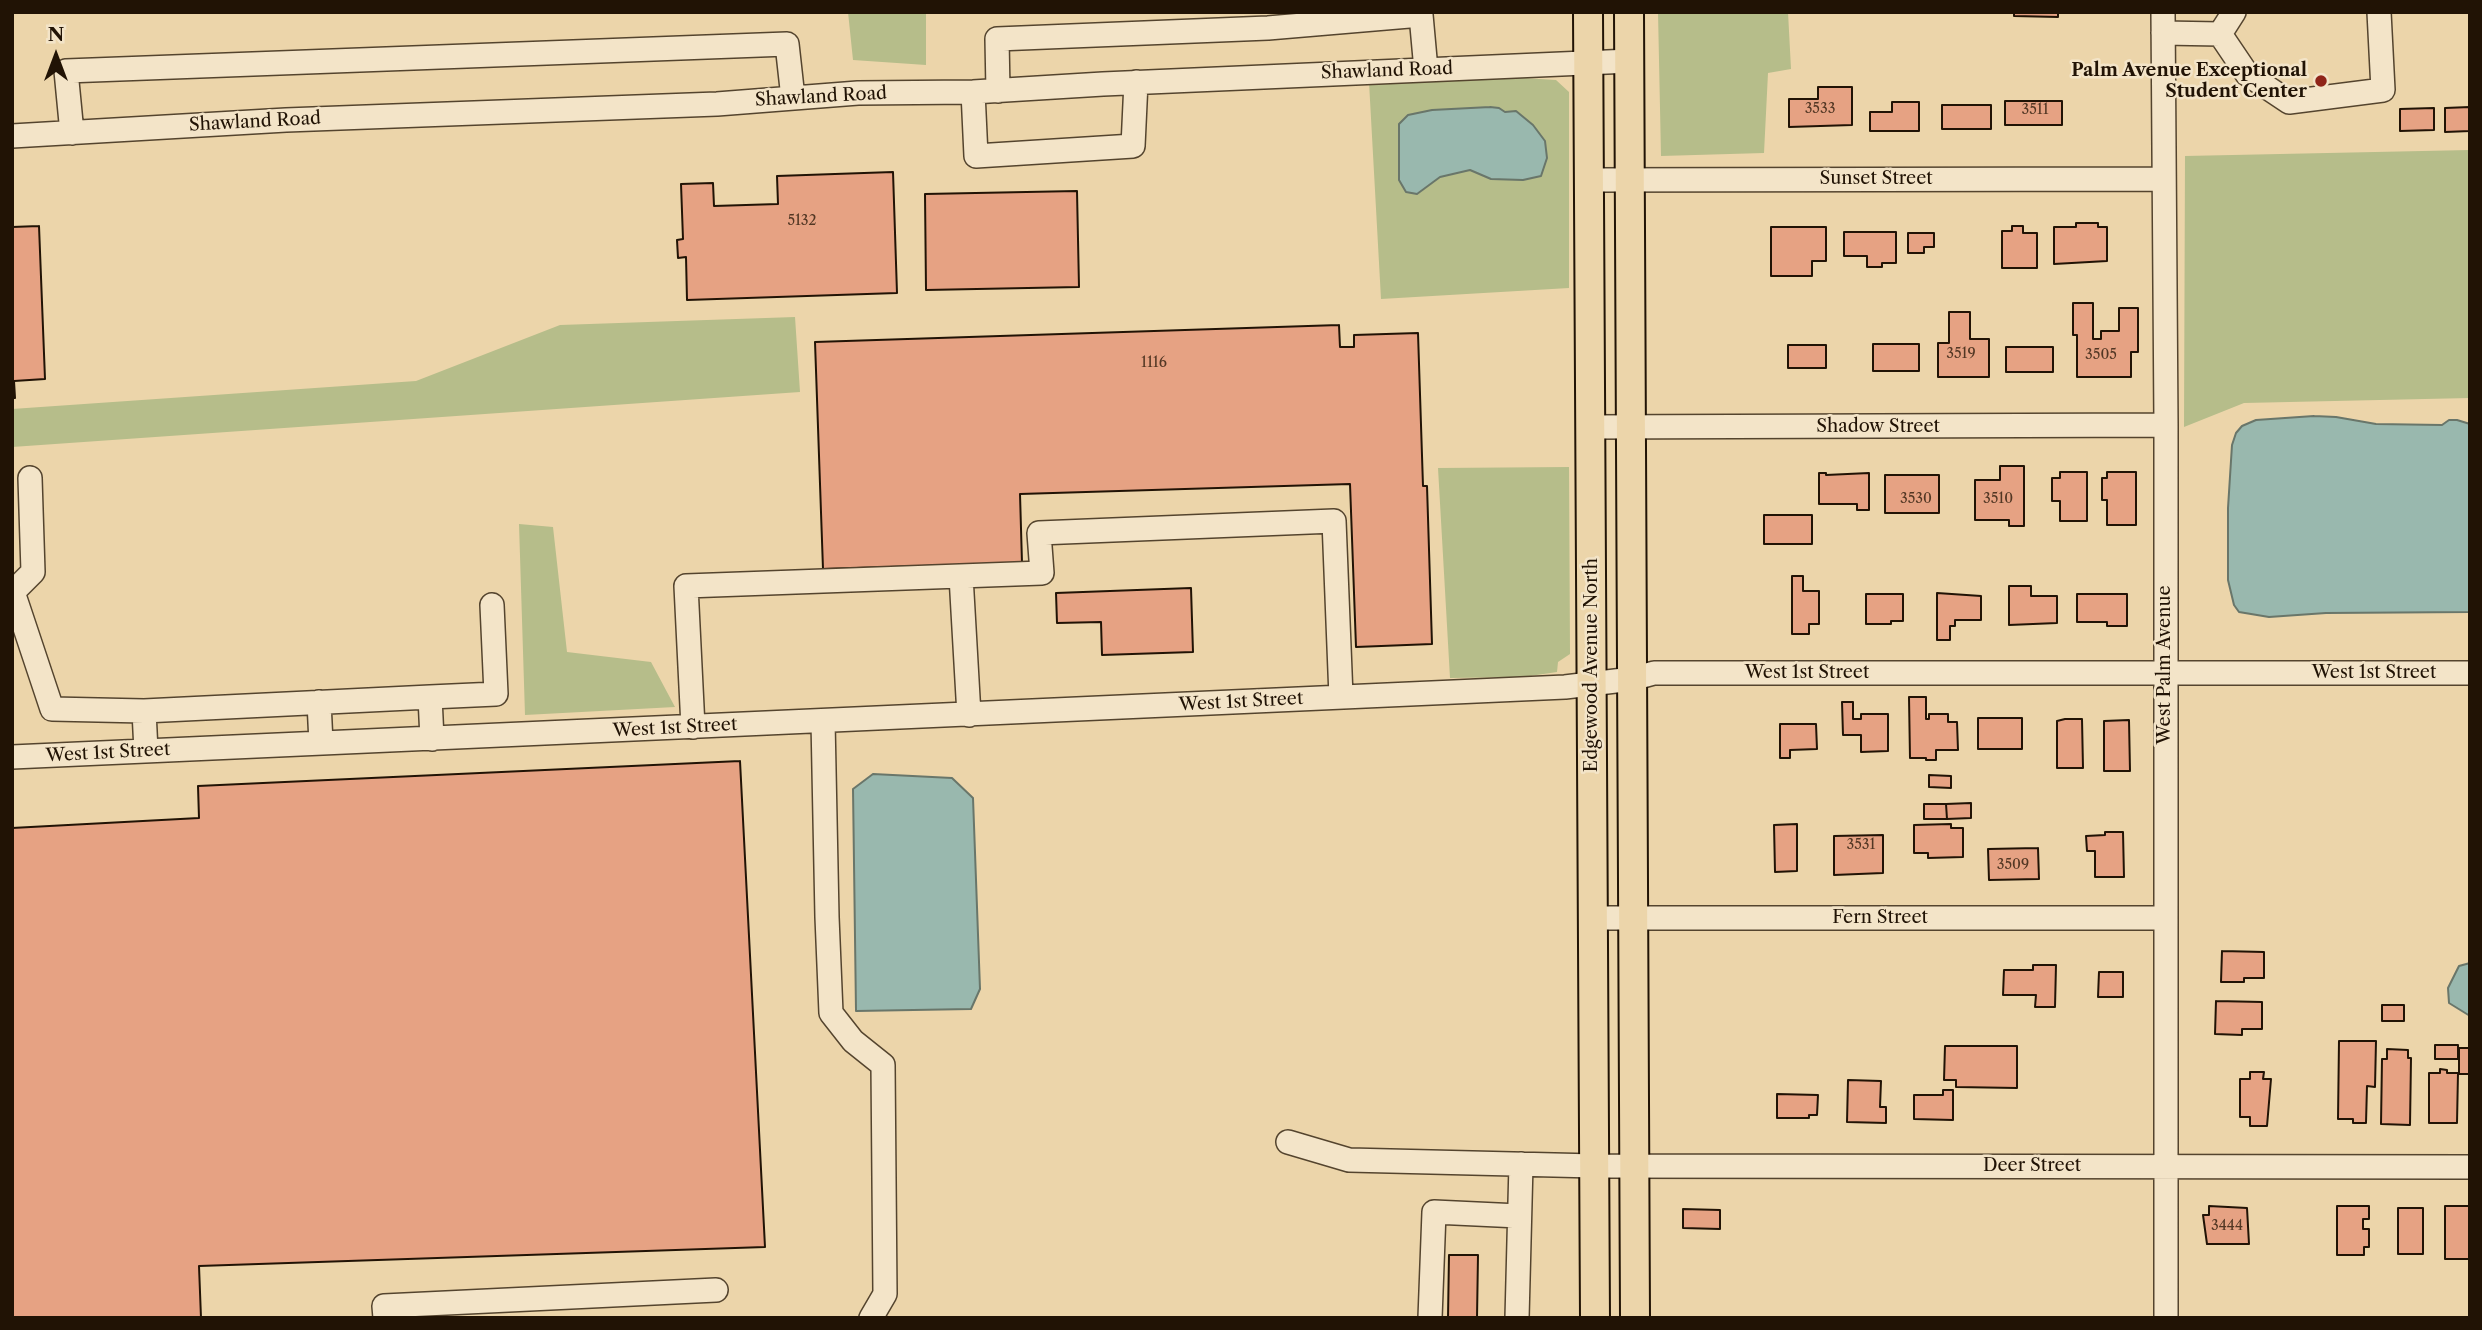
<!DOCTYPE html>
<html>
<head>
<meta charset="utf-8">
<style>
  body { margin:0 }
  #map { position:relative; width:2482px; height:1330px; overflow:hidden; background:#ecd5aa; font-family:"Libre Caslon Text",serif }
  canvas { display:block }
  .frame { position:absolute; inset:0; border:14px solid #211305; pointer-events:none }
  .north { position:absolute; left:21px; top:21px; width:70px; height:70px; -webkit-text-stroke:5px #f3e4c8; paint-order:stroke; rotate:0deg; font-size:19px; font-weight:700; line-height:28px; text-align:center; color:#211305 }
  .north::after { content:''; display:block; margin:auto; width:24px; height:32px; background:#211305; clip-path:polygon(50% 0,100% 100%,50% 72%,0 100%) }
</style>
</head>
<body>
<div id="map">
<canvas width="2482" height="1330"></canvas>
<div class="frame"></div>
<div class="north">N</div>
</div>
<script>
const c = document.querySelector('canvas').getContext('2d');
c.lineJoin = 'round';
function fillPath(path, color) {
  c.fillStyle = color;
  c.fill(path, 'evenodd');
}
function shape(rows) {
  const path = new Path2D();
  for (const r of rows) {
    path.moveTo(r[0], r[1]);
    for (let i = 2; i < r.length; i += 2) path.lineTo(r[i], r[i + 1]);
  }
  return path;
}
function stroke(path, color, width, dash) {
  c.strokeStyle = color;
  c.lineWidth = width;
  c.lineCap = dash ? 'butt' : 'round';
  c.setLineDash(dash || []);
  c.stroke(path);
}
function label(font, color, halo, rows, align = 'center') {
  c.font = font + ' "Libre Caslon Text",serif';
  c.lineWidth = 5;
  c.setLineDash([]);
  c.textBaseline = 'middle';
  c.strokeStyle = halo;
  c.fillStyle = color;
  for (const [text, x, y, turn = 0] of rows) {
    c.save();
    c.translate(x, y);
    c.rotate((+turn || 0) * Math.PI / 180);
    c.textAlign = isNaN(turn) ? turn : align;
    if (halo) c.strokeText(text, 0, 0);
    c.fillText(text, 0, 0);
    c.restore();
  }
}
fillPath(shape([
  [848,12,926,12,926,65,853,60],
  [1658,12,1788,12,1791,69,1768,73,1764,153,1661,156],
  [1492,76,1556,80,1569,92,1569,288,1381,299,1369,82],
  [1490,107,1505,112,1516,111,1491,179,1470,170,1440,177,1418,194,1406,192,1399,180,1399,124,1408,115,1432,110],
  [2470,150,2470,398,2244,403,2184,427,2185,156],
  [795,317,800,392,12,447,12,409,416,381,560,325],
  [1569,467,1570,654,1558,662,1557,672,1523,677,1450,678,1438,468],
  [519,524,553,527,567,652,651,662,675,707,525,715]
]), '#b6bd8a');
const water = shape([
  [1490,107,1499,108,1505,112,1516,111,1533,125,1545,141,1547,158,1541,176,1523,180,1491,179,1470,170,1440,177,1417,194,1406,192,1399,180,1399,124,1408,115,1432,110,1490,107],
  [2314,416,2336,417,2376,424,2442,425,2449,420,2457,420,2470,424,2470,612,2326,613,2269,617,2239,612,2234,605,2228,580,2228,508,2232,445,2236,433,2242,426,2256,420,2314,416],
  [873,774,952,778,973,798,980,989,971,1009,856,1011,853,789,873,774],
  [2470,963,2470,1016,2449,1003,2448,988,2459,966,2470,963]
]);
fillPath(water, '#99b8ae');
stroke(water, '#69766a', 2);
const building = shape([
  [2014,12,2058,12,2058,17,2014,16,2014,12],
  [1818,87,1852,87,1852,125,1789,127,1789,99,1818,99,1818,87],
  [2005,101,2062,101,2062,125,2005,125,2005,101],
  [1892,102,1919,102,1919,131,1870,131,1870,112,1892,112,1892,102],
  [1942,105,1991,105,1991,129,1942,129,1942,105],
  [2470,107,2470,131,2445,132,2445,108,2470,107],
  [2434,108,2434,130,2400,131,2400,109,2434,108],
  [893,172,897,293,687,300,686,257,678,258,677,240,683,239,681,184,713,183,714,206,778,204,777,176,893,172],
  [1077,191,1079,287,926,290,925,194,1077,191],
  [2076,223,2098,223,2098,227,2107,227,2107,261,2054,264,2054,227,2076,227,2076,223],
  [39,226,45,379,14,381,15,398,12,398,12,227,39,226],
  [2012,226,2023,226,2023,233,2037,233,2037,268,2002,268,2002,231,2012,231,2012,226],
  [1771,227,1826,227,1826,261,1812,261,1812,276,1771,276,1771,227],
  [1844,232,1896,232,1896,263,1882,263,1882,267,1867,267,1867,256,1844,256,1844,232],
  [1908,233,1934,233,1934,247,1924,247,1924,253,1908,253,1908,233],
  [2073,303,2093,303,2093,339,2101,339,2101,331,2119,331,2119,308,2138,308,2138,352,2131,352,2131,377,2077,377,2077,335,2073,335,2073,303],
  [1949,312,1970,312,1970,339,1989,339,1989,377,1938,377,1938,343,1949,343,1949,312],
  [1339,325,1340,347,1354,347,1354,335,1418,333,1423,486,1427,486,1432,644,1356,647,1350,484,1020,494,1022,563,823,569,815,342,1339,325],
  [1873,344,1919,344,1919,371,1873,371,1873,344],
  [1788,345,1826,345,1826,368,1788,368,1788,345],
  [2006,347,2053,347,2053,372,2006,372,2006,347],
  [2000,466,2024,466,2024,526,2009,526,2009,520,1975,520,1975,480,2000,480,2000,466],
  [2060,472,2087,472,2087,521,2060,521,2060,501,2052,501,2052,478,2060,478,2060,472],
  [2107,472,2136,472,2136,525,2107,525,2107,500,2102,500,2102,478,2107,478,2107,472],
  [1819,473,1826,473,1826,475,1869,473,1869,510,1857,510,1857,504,1819,504,1819,473],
  [1885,475,1939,475,1939,513,1885,513,1885,475],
  [1764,515,1812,515,1812,544,1764,544,1764,515],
  [1792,576,1803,576,1803,591,1819,591,1819,624,1809,624,1809,634,1792,634,1792,576],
  [2009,586,2031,586,2031,596,2057,596,2057,623,2009,625,2009,586],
  [1191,588,1193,652,1102,655,1101,622,1057,623,1056,593,1191,588],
  [1937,593,1981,596,1981,620,1955,620,1955,626,1950,626,1950,640,1937,640,1937,593],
  [1866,594,1903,594,1903,621,1891,621,1891,624,1866,624,1866,594],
  [2077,594,2127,594,2127,626,2107,626,2107,622,2077,622,2077,594],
  [1909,697,1926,697,1926,719,1929,719,1929,714,1948,714,1948,722,1957,722,1958,750,1936,750,1936,760,1926,760,1926,758,1910,758,1909,697],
  [1842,702,1853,702,1853,719,1861,719,1861,714,1888,714,1888,751,1861,752,1861,735,1843,735,1842,702],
  [1978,718,2022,718,2022,749,1978,749,1978,718],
  [2065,719,2082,719,2083,768,2057,768,2057,721,2065,719],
  [2129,720,2130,771,2104,771,2104,721,2129,720],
  [1780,724,1816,724,1817,749,1790,750,1790,758,1780,758,1780,724],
  [740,761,765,1247,199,1266,201,1318,12,1318,12,828,199,818,198,786,740,761],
  [1929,775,1951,776,1951,788,1929,787,1929,775],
  [1971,803,1971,818,1947,819,1946,804,1971,803],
  [1924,804,1946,804,1947,819,1924,819,1924,804],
  [1797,824,1797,871,1775,872,1774,825,1797,824],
  [1951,824,1951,828,1963,828,1963,857,1928,858,1928,853,1914,853,1914,825,1951,824],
  [2105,832,2123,832,2124,877,2095,877,2095,851,2087,851,2086,836,2105,835,2105,832],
  [1883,835,1883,873,1834,875,1834,836,1883,835],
  [2038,848,2039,879,1989,880,1988,849,2038,848],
  [2222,951,2264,952,2264,978,2244,978,2244,982,2221,982,2222,951],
  [2033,965,2056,965,2055,1007,2035,1007,2036,995,2003,995,2004,970,2033,970,2033,965],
  [2099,972,2123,972,2123,997,2098,997,2099,972],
  [2216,1001,2262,1002,2262,1029,2242,1029,2242,1035,2215,1034,2216,1001],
  [2382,1005,2404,1005,2404,1021,2382,1021,2382,1005],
  [2339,1041,2376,1041,2375,1087,2367,1086,2366,1123,2353,1123,2353,1119,2338,1119,2339,1041],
  [2435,1045,2458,1045,2458,1059,2435,1059,2435,1045],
  [1945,1046,2017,1046,2017,1088,1956,1087,1956,1080,1944,1080,1945,1046],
  [2459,1048,2470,1048,2470,1074,2459,1074,2459,1048],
  [2387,1049,2408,1050,2408,1058,2411,1058,2410,1125,2381,1124,2382,1059,2387,1059,2387,1049],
  [2440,1069,2447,1070,2447,1073,2458,1073,2457,1123,2429,1123,2429,1073,2440,1073,2440,1069],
  [2250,1072,2264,1072,2263,1079,2271,1079,2267,1126,2250,1126,2250,1117,2240,1117,2240,1079,2250,1079,2250,1072],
  [1848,1080,1881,1081,1880,1107,1886,1107,1886,1123,1847,1122,1848,1080],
  [1943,1090,1953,1090,1953,1120,1914,1119,1914,1095,1943,1095,1943,1090],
  [1777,1094,1818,1095,1817,1115,1809,1115,1809,1118,1777,1118,1777,1094],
  [2209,1206,2247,1208,2249,1244,2207,1244,2203,1215,2209,1215,2209,1206],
  [2337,1206,2369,1206,2369,1219,2363,1219,2363,1229,2369,1229,2369,1247,2364,1247,2364,1255,2337,1255,2337,1206],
  [2445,1206,2470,1206,2470,1259,2445,1259,2445,1206],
  [2398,1208,2423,1208,2423,1254,2398,1254,2398,1208],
  [1683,1209,1720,1210,1720,1229,1683,1228,1683,1209],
  [1449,1255,1478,1255,1477,1318,1448,1318,1449,1255]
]);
fillPath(building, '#e6a283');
stroke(building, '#211305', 2);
const minor = shape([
  [2163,12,2166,425,2166,1318],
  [2163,33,2220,34],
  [2220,34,2247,74,2289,102,2383,90,2379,12],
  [2220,34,2234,12],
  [998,91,997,39,1268,28,1421,15,1426,70],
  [973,92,976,156,1133,146,1136,82],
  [72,133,66,71,787,44,793,98],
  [12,136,286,120,717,104,858,93,973,92,1103,84,1630,61],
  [1589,180,2163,179],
  [1590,427,2166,425],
  [30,478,33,572,13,592,52,709,144,711],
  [961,576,969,715],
  [430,697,496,694,492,605],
  [319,702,321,743],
  [823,721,827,917,831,1013,853,1041,883,1065,885,1294,871,1318],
  [693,727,686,586,1042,573,1039,533,1334,521,1341,697],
  [146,751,144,711,430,697,432,739],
  [12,757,1565,687,1632,679,1654,673,2470,673],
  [1594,918,2166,918],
  [1288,1142,1349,1160,1595,1166,2470,1167],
  [385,1318,384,1306,716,1290],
  [1430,1318,1434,1212,1519,1216],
  [1517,1318,1521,1164]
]);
const major = shape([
  [1588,12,1595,1318],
  [1629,12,1635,1318]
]);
stroke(minor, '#54442e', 26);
stroke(major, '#211305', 32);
stroke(minor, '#f3e4c8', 23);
stroke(major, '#ecd5aa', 28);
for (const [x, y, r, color] of [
  [2321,81,7,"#8f2418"]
]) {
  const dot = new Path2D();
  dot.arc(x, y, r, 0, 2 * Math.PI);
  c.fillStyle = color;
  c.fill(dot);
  stroke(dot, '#f3e4c8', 2.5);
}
label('14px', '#523724', null, [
  ["3533",1820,109],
  ["3511",2035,110],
  ["5132",802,221],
  ["3519",1961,354],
  ["3505",2101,355],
  ["1116",1154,363],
  ["3530",1916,499],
  ["3510",1998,499],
  ["3531",1861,845],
  ["3509",2013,865],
  ["3444",2227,1226]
]);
label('18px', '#211305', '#f3e4c8', [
  ["Shawland Road",1387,71,-2],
  ["Shawland Road",821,97,-3],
  ["Shawland Road",255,122,-3],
  ["Sunset Street",1876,179],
  ["Shadow Street",1878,427],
  ["Edgewood Avenue North",1592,665,-90],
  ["West Palm Avenue",2165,665,-90],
  ["West 1st Street",1807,673],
  ["West 1st Street",2374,673],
  ["West 1st Street",1241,702,-3],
  ["West 1st Street",675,728,-3],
  ["West 1st Street",108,753,-3],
  ["Fern Street",1880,918],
  ["Deer Street",2032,1166]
]);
label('bold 18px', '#211305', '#f3e4c8', [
  ["Palm Avenue Exceptional",2307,71],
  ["Student Center",2307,92]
], 'right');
</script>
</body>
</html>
